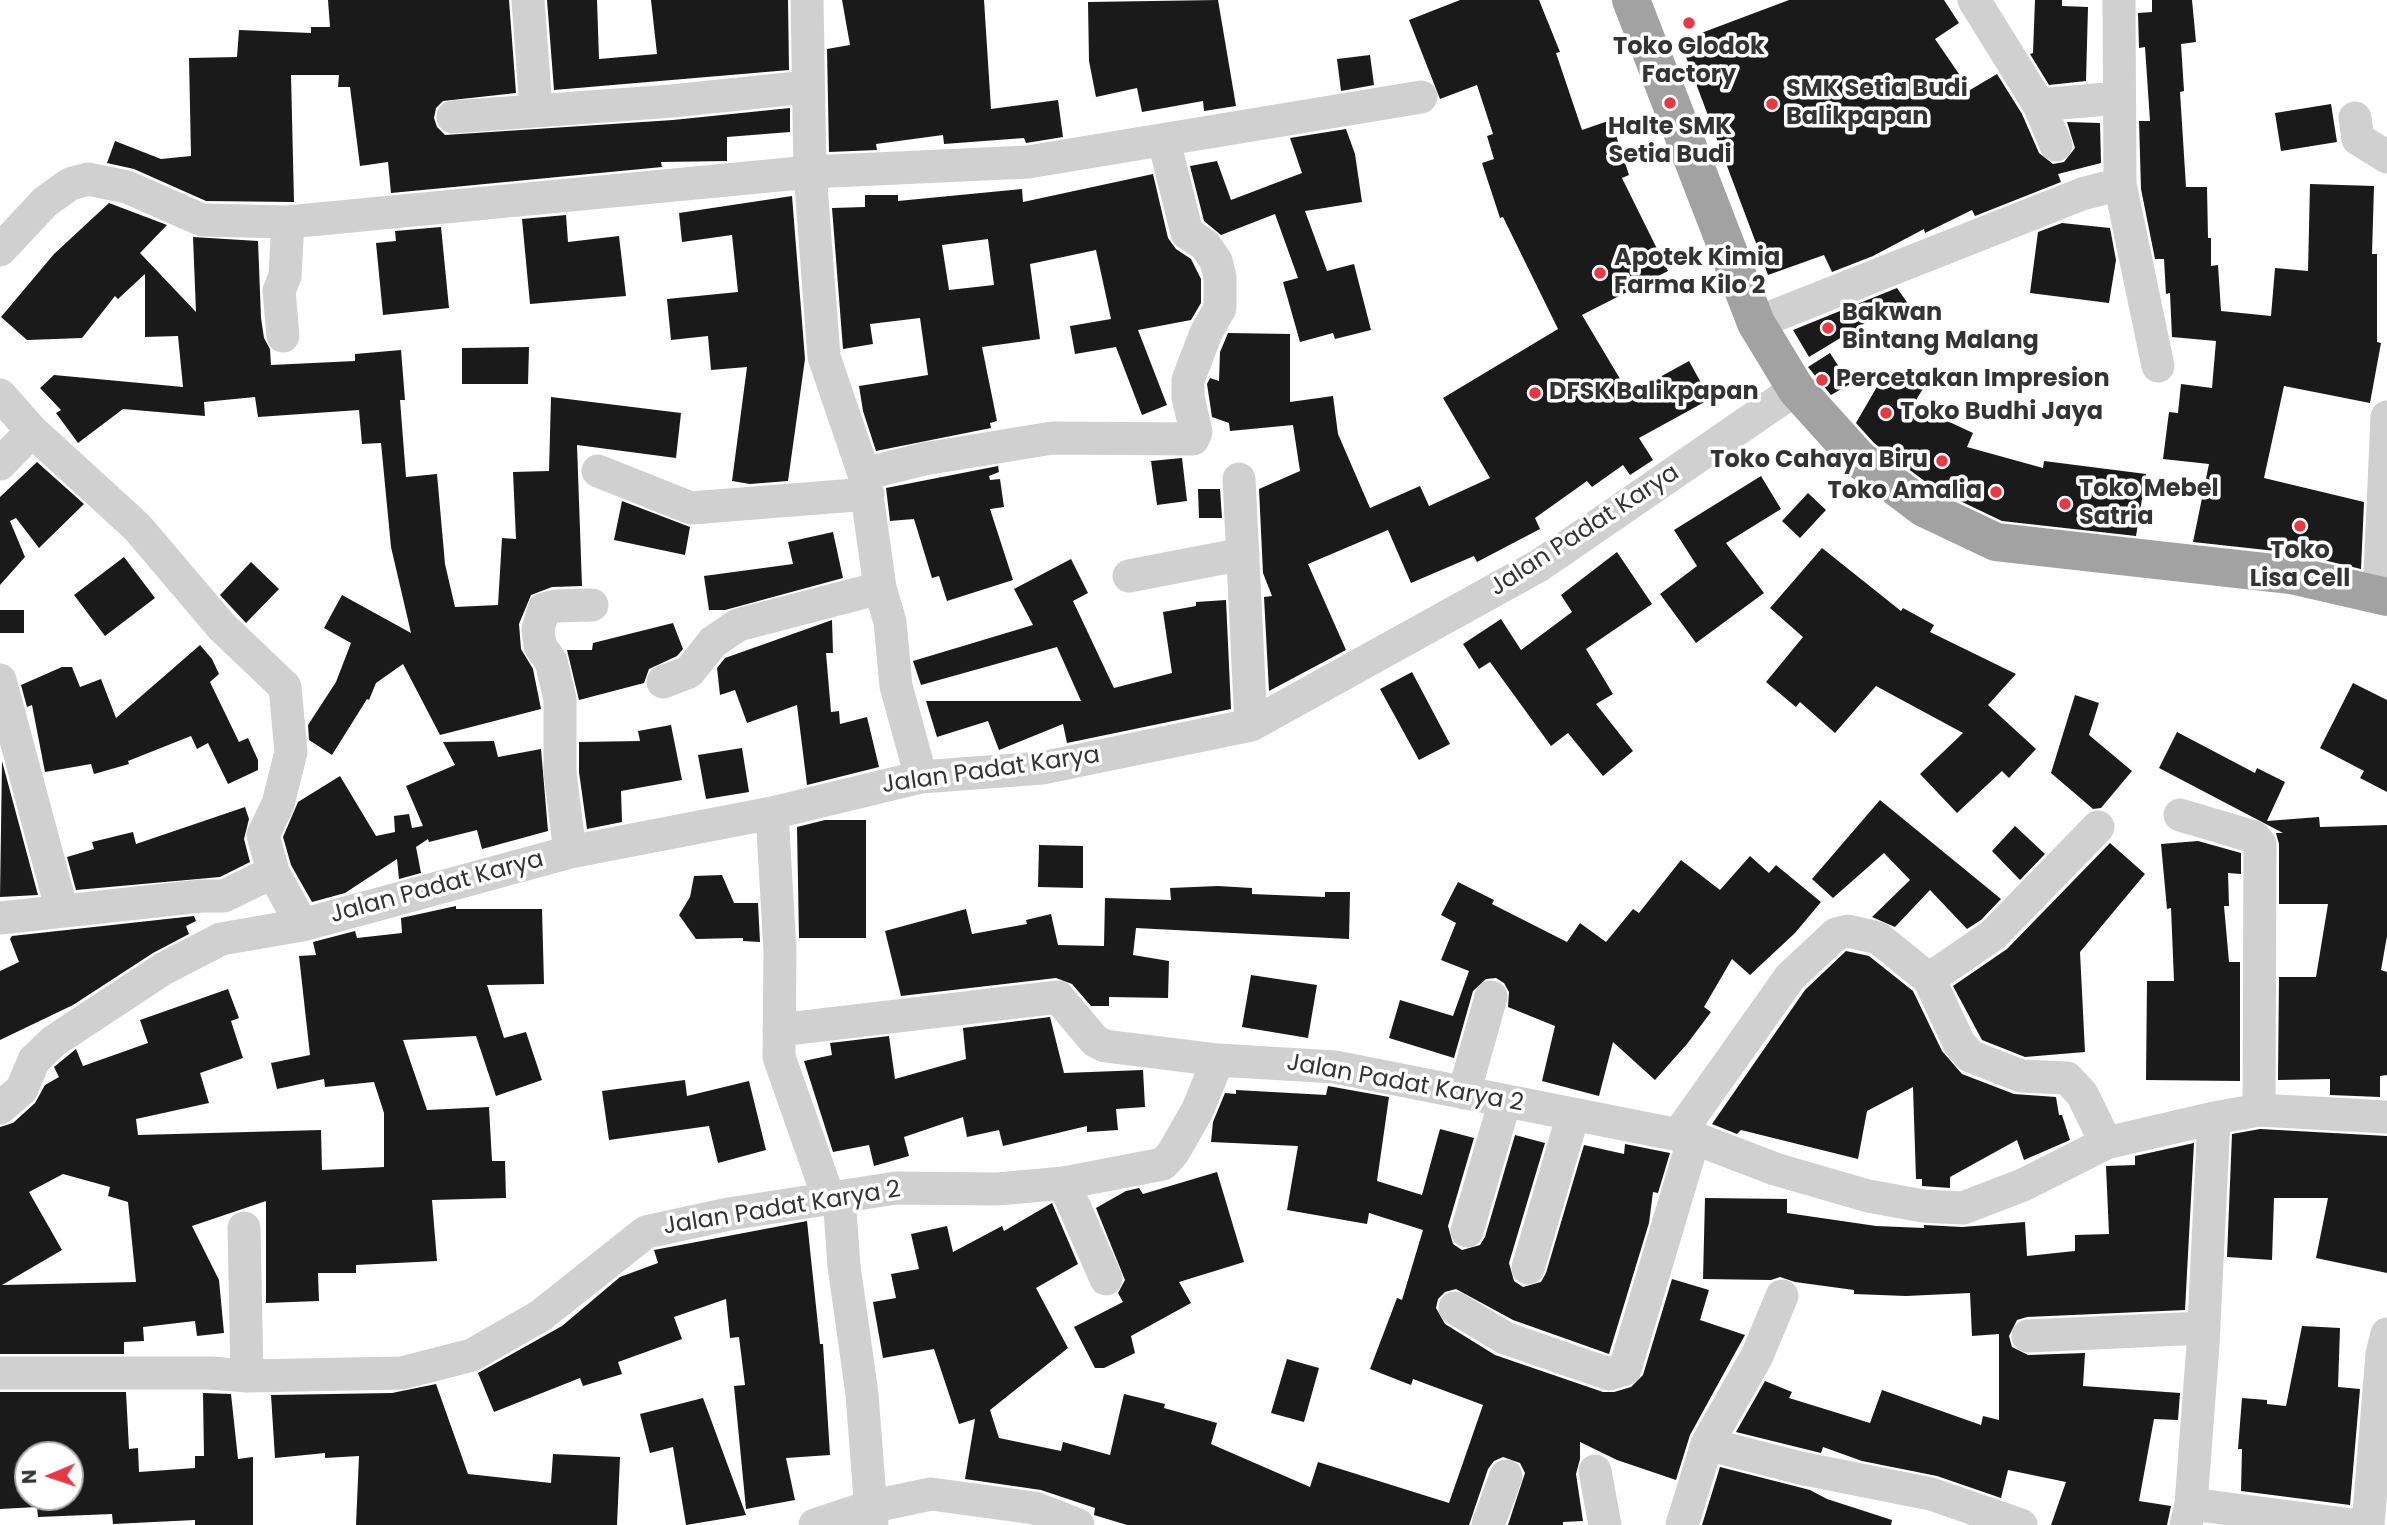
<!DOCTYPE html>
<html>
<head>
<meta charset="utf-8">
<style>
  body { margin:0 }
  #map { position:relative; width:2387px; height:1525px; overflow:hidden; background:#fff; font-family:Poppins,sans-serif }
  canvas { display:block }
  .north { position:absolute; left:14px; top:1441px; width:70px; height:70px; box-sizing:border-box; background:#fff; border:2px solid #adadad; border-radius:50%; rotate:268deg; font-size:19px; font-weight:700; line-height:28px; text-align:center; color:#333 }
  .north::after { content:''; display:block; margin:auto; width:24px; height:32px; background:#e63946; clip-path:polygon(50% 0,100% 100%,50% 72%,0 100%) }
</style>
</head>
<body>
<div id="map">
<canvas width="2387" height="1525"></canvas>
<div class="north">N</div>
</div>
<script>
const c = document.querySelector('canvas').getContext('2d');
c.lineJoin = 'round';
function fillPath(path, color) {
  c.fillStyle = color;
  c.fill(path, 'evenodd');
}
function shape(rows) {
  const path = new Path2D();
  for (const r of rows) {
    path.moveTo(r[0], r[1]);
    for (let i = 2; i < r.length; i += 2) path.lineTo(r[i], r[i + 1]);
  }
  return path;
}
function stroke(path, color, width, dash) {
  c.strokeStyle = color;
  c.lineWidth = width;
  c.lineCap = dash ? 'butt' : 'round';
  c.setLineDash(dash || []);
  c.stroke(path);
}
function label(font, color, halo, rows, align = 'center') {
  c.font = font + ' Poppins,sans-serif';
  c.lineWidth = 7;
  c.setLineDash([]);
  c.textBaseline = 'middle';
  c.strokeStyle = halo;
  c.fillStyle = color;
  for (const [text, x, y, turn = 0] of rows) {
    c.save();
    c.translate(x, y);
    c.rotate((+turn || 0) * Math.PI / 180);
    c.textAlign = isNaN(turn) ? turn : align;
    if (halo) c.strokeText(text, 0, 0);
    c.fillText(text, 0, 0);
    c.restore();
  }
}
fillPath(shape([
  [328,0,509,0,516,93,443,101,436,108,434,118,437,127,445,135,673,120,790,108,790,132,727,137,727,161,661,162,662,167,391,193,388,162,360,166,350,87,338,87,339,75,291,75,294,202,206,201,134,169,107,163,115,141,161,159,191,156,189,58,237,57,239,30,311,33,311,27,330,27],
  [547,0,597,0,599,59,657,54,651,0,788,0,789,70,554,90],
  [842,0,984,0,991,109,1058,100,1063,137,1026,143,1024,138,944,144,943,135,876,144,877,150,829,152,827,49,850,45],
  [1218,0,1236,106,1204,111,1203,101,1142,112,1137,88,1096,97,1089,61,1088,2],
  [1460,0,1539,0,1560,52,1556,53,1582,130,1611,120,1629,175,1622,178,1668,271,1582,315,1629,394,1689,361,1710,399,1639,438,1653,460,1630,475,1623,465,1592,487,1587,481,1535,518,1540,529,1477,562,1474,556,1411,583,1388,530,1308,564,1346,650,1269,691,1264,597,1272,596,1263,573,1259,489,1300,471,1293,425,1230,431,1229,423,1212,417,1207,384,1210,378,1219,381,1220,352,1228,333,1290,334,1290,402,1333,396,1338,434,1370,508,1420,486,1429,506,1490,478,1443,398,1558,329,1503,217,1500,218,1482,163,1494,159,1487,136,1493,134,1477,85,1440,99,1409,20],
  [1789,0,1944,0,1959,23,1935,39,1970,90,1997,74,2022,114,2039,153,2053,164,2064,162,2075,148,2067,122,2100,123,2101,163,2058,174,2061,182,1975,216,1972,210,1925,233,1924,229,1873,256,1832,272,1824,255,1768,275,1680,41],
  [2035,0,2062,0,2062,6,2088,7,2086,81,2049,85,2030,54,2033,53],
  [2152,0,2192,0,2196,42,2181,44,2184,91,2180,92,2186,187,2207,187,2208,238,2211,238,2211,266,2218,265,2221,311,2271,316,2275,268,2308,271,2310,184,2374,186,2372,254,2377,254,2377,342,2381,343,2370,403,2284,386,2264,478,2364,502,2361,569,2294,553,2193,542,2209,464,2163,459,2169,412,2178,413,2181,384,2212,388,2216,341,2172,337,2170,293,2166,294,2164,259,2155,259,2141,189,2139,121,2150,121,2145,47,2139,48,2138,13,2152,12],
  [1370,55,1374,85,1341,91,1337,59],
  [2331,104,2337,142,2281,151,2275,113],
  [1346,129,1355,154,1362,202,1305,211,1327,271,1354,264,1371,330,1335,339,1333,333,1300,342,1283,282,1298,278,1275,214,1221,235,1204,221,1190,166,1217,161,1231,200,1302,173,1290,138],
  [1153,174,1168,238,1176,249,1191,259,1201,279,1201,303,1191,320,1138,330,1167,405,1142,415,1116,347,1075,354,1070,326,1111,319,1096,250,1030,264,1040,339,982,347,997,421,990,423,991,428,876,451,863,411,859,386,928,375,920,318,870,324,873,344,843,349,832,208,865,207,865,195,898,195,898,201,1022,189,1023,202],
  [988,239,994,285,949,290,942,245],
  [792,196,805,359,788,481,750,484,732,481,747,367,711,370,708,336,671,340,667,299,738,292,732,235,682,242,679,213],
  [109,203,167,225,140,253,196,312,193,237,258,241,261,318,264,338,270,349,271,365,355,361,355,354,401,350,405,400,400,400,406,477,437,474,445,564,455,607,498,605,502,538,516,539,513,472,549,471,551,397,681,413,676,458,577,445,582,586,552,587,531,595,519,624,521,649,533,669,541,709,440,735,403,664,376,683,369,700,367,699,332,755,309,740,308,725,336,682,351,643,324,628,342,595,411,633,391,547,381,443,362,444,359,410,258,417,255,397,204,402,205,416,123,409,78,443,56,413,61,410,40,388,54,375,183,387,178,336,145,337,145,274,118,299,115,296,82,338,27,340,1,317,54,254],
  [566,215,568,242,619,236,626,296,530,304,522,219],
  [2062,223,2110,228,2116,260,2109,303,2030,293,2038,232],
  [441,227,449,308,383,315,376,243,396,241,395,231],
  [1897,288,1909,305,1886,322,1880,314,1809,357,1793,330],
  [529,347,528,384,462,384,462,348],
  [1830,353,1850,384,1831,395,1808,367],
  [1886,371,1895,371,1924,387,1913,405,1973,433,1967,447,2043,468,2044,461,2146,474,2136,536,2002,521,1935,489,1874,443,1856,423],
  [1182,458,1187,501,1157,505,1151,461],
  [37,462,84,504,39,548,16,518,10,521,25,557,0,585,0,497],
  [998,466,999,472,989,476,990,480,1000,479,1004,507,990,509,1013,580,947,601,939,576,932,578,914,519,890,521,886,488],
  [1761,476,1781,509,1726,543,1764,593,1696,643,1660,594,1697,566,1674,530],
  [1198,489,1220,489,1222,518,1199,518],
  [1808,493,1826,510,1800,538,1782,521],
  [622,501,690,527,685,555,614,540],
  [833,532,843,578,725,610,709,610,704,576,793,564,788,542],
  [1822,548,1901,611,1903,608,1934,625,1930,632,2016,674,1988,705,2036,749,2009,778,2002,771,1957,813,1920,774,1963,733,1876,686,1835,733,1800,702,1796,707,1766,682,1803,637,1770,608],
  [1617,552,1652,604,1586,649,1613,694,1596,704,1633,751,1603,776,1568,733,1551,746,1490,662,1479,669,1463,644,1501,619,1521,650,1572,612,1561,595],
  [124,557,155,598,105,636,74,595],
  [1071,559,1088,593,1073,601,1114,688,1172,673,1163,612,1196,606,1196,602,1226,600,1231,709,1067,743,1063,724,999,750,988,721,937,737,926,701,1081,701,1057,647,921,685,913,661,1033,625,1014,589],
  [251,562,279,589,246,623,220,595],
  [0,610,24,610,24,633,0,633],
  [832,620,833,653,826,653,831,712,839,711,840,724,867,717,879,767,807,785,797,705,747,723,735,690,720,695,717,668,725,658],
  [673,623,683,649,677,656,649,669,644,683,579,700,567,650,592,650,593,643],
  [200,645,212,659,219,674,210,682,239,742,248,738,258,760,258,770,228,784,208,743,197,749,191,736,128,761,129,764,94,774,91,764,45,772,32,705,27,707,21,685,62,667,72,667,80,687,101,679,116,718],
  [1412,672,1450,744,1419,760,1380,689],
  [2353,683,2387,700,2387,792,2360,778,2364,771,2320,748],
  [2075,695,2099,703,2089,735,2132,771,2101,808,2093,809,2051,773],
  [671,725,682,780,621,791,622,822,587,829,579,772,579,742,640,741,638,731],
  [2177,732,2255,773,2257,768,2285,782,2267,821,2319,817,2320,827,2387,825,2387,936,2381,970,2387,972,2387,1075,2380,1076,2380,1097,2330,1095,2330,1079,2278,1080,2279,977,2316,977,2328,904,2279,904,2279,844,2276,833,2283,833,2159,768],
  [494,741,498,757,541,749,548,831,482,849,477,830,429,842,428,839,416,847,421,873,399,879,397,859,345,893,312,902,291,865,283,837,298,802,340,776,376,836,395,832,394,816,409,814,412,828,423,826,406,786,455,765,443,742],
  [742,748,749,792,706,799,698,755],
  [2,761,38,895,0,897],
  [1880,800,2001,899,1981,920,1967,929,1930,890,1895,927,1872,917,1910,880,1884,853,1833,898,1812,879],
  [245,807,249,819,244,839,250,862,220,877,76,890,67,857,94,849,92,842,133,832,136,844],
  [825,820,866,820,866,938,799,938,797,827],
  [2015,826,2045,854,2020,880,1992,851],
  [2198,841,2241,853,2241,874,2228,873,2229,906,2224,906,2229,962,2240,962,2240,1081,2146,1080,2147,981,2174,981,2171,908,2167,909,2161,844],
  [2110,843,2145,874,2080,952,2085,1052,2025,1057,1982,1040,1953,986,2007,949],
  [1039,845,1083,846,1083,888,1038,887],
  [1750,856,1769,873,1776,865,1821,902,1795,933,1750,975,1732,959,1704,1007,1711,1012,1687,1044,1655,1080,1613,1042,1599,1096,1542,1081,1555,1026,1508,1007,1509,992,1504,983,1496,978,1486,979,1473,991,1454,1058,1389,1038,1400,1000,1453,1016,1469,971,1441,960,1456,923,1441,915,1458,882,1494,900,1492,904,1567,942,1580,923,1606,942,1633,909,1639,913,1681,860,1720,890],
  [722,875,734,903,758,903,760,942,743,941,743,938,696,939,679,915,690,897,694,876],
  [1218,886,1252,888,1252,894,1325,897,1325,892,1350,892,1349,939,1136,928,1133,955,1169,961,1168,998,1109,997,1109,1006,1091,1006,1072,984,1056,978,901,996,885,931,966,909,972,934,1027,924,1026,920,1051,914,1058,945,1104,946,1105,898,1171,900,1170,888],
  [456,906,456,909,542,909,544,984,487,985,504,1038,526,1032,542,1080,496,1096,476,1036,403,1040,427,1110,489,1107,492,1161,505,1161,506,1198,432,1200,437,1261,356,1265,356,1273,318,1273,319,1301,266,1303,266,1201,192,1226,219,1280,224,1333,197,1336,195,1321,143,1327,144,1341,124,1342,124,1354,0,1354,0,1127,13,1123,35,1103,45,1085,59,1077,54,1067,76,1049,83,1066,148,1043,140,1020,228,989,239,1018,231,1021,243,1058,200,1073,209,1103,136,1119,138,1135,321,1130,322,1170,384,1167,384,1113,374,1082,325,1087,324,1079,277,1089,271,1063,310,1055,299,956,316,955,313,942,355,931,357,938,402,933,401,918],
  [63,1174,110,1187,108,1196,128,1202,136,1282,2,1285,62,1250,29,1192],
  [194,916,196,921,186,926,189,934,153,953,73,1005,0,1040,0,971,19,962,10,939,12,936],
  [1846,951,1869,956,1913,991,1942,1051,1962,1074,2014,1094,2056,1097,2059,1115,2062,1115,2070,1140,2024,1160,2017,1140,1950,1177,1950,1188,1922,1186,1922,1179,1916,1179,1913,1087,1867,1111,1858,1159,1741,1130,1737,1134,1712,1124,1805,990],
  [1251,975,1317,985,1308,1038,1242,1027],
  [1050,1017,1064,1073,1143,1070,1145,1107,1116,1109,1118,1130,1087,1132,1087,1126,1003,1146,999,1130,967,1137,963,1117,904,1137,909,1156,874,1166,869,1145,833,1152,804,1061,832,1055,830,1043,889,1036,895,1079,966,1059,963,1028],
  [685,1080,687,1096,749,1081,766,1150,718,1163,709,1126,609,1140,602,1091],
  [1328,1086,1389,1097,1377,1181,1422,1195,1440,1129,1474,1138,1448,1226,1453,1244,1462,1250,1480,1245,1485,1237,1515,1135,1545,1143,1509,1263,1514,1281,1523,1287,1541,1282,1546,1273,1584,1145,1624,1154,1625,1144,1670,1153,1658,1193,1653,1192,1649,1223,1609,1354,1513,1320,1456,1289,1445,1292,1438,1299,1436,1308,1445,1324,1495,1355,1603,1392,1614,1392,1631,1387,1643,1375,1672,1279,1709,1290,1700,1320,1745,1335,1690,1435,1676,1480,1617,1460,1580,1442,1580,1459,1576,1474,1583,1521,1563,1522,1563,1525,1508,1525,1525,1473,1520,1463,1503,1457,1494,1461,1488,1469,1469,1525,1127,1525,1094,1515,1095,1508,1041,1490,965,1479,975,1419,959,1424,934,1349,883,1358,873,1302,896,1298,891,1274,919,1269,911,1234,947,1226,953,1252,1002,1226,1004,1231,1052,1203,1078,1264,1036,1288,1068,1348,990,1410,999,1438,1061,1451,1063,1442,1110,1455,1124,1394,1165,1404,1164,1408,1217,1423,1211,1444,1310,1487,1318,1462,1449,1503,1483,1405,1413,1379,1411,1385,1370,1369,1397,1298,1402,1300,1423,1230,1369,1213,1367,1224,1287,1210,1298,1146,1211,1142,1213,1122,1225,1093,1236,1094,1236,1090,1326,1095],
  [2260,1129,2387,1136,2387,1273,2316,1258,2328,1198,2274,1198,2272,1260,2227,1257,2232,1134],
  [2194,1143,2185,1310,2027,1317,2017,1320,2009,1336,2012,1347,2028,1355,2085,1353,2083,1386,2180,1393,2178,1420,2154,1419,2139,1501,2171,1506,2167,1525,2051,1525,2066,1482,2008,1470,2001,1498,1937,1476,1862,1461,1823,1447,1821,1453,1736,1432,1765,1381,1792,1392,1789,1398,1870,1423,1882,1390,1981,1425,1983,1416,1999,1420,1999,1334,1972,1336,1970,1293,1906,1296,1854,1294,1854,1290,1795,1282,1780,1277,1771,1280,1703,1279,1705,1198,1787,1199,1787,1213,1876,1226,1924,1228,1924,1225,1962,1227,2025,1222,2027,1256,2075,1251,2075,1235,2109,1234,2106,1166,2135,1165,2135,1156],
  [1217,1172,1244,1262,1179,1282,1191,1303,1131,1336,1135,1353,1104,1368,1095,1368,1074,1327,1123,1302,1118,1293,1125,1280,1096,1208,1126,1191,1139,1188,1143,1194],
  [807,1221,820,1344,823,1344,830,1455,786,1458,795,1500,746,1509,734,1386,745,1385,739,1337,730,1338,726,1299,674,1317,682,1339,618,1362,622,1374,583,1386,580,1378,494,1412,478,1373,562,1326,620,1277,658,1263,654,1250],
  [2302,1326,2340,1328,2338,1387,2360,1389,2350,1505,2241,1491,2242,1449,2238,1449,2242,1398,2267,1400,2267,1404,2286,1406],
  [1287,1359,1319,1368,1304,1422,1271,1413],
  [436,1384,468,1474,551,1483,553,1454,620,1457,617,1525,356,1525,359,1456,325,1458,325,1453,275,1458,271,1395,392,1393],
  [0,1392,126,1392,129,1449,138,1448,139,1472,195,1468,195,1456,204,1456,203,1393,231,1394,238,1459,253,1457,253,1525,195,1525,195,1520,113,1524,112,1514,38,1517,37,1507,0,1509],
  [28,1455,70,1455,70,1497,28,1497],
  [703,1398,746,1515,686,1525,673,1447,650,1453,640,1414],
  [1720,1467,1810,1490,1827,1499,1892,1520,1891,1525,1702,1525]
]), '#1a1a1a');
stroke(shape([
  [528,0,536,109],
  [807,0,810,172,824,357,864,474,880,588,890,622,896,686,921,777],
  [1974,0,2039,105,2118,98],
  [2119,0,2120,184,2158,366],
  [2039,105,2056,145],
  [453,117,672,101,807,87],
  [2355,118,2358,139,2387,157],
  [0,250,45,202,70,184,88,179,127,187,202,220,288,222,810,172,1028,162,1421,97],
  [1756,323,2082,194,2120,184],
  [283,336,279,291,285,276,288,222],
  [0,395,32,431,137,527,222,627,285,687,291,752,278,804,263,835,273,872,302,925],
  [0,464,32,431],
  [598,471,691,508,868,494],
  [864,474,924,459,1052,438,1193,439,1196,432,1188,397,1188,380,1206,333,1220,308,1220,277,1216,261,1205,245,1187,233,1164,141],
  [1239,479,1251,725],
  [1129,576,1243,554],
  [2379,594,2387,417],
  [0,680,62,911],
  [663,682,689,672,713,642,738,625,880,588],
  [772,813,780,951,779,1057,829,1199],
  [2180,815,2254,837,2260,844,2259,1110],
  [570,852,560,773,560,699,551,661,540,646,538,629,544,609,556,606,592,605],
  [0,918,201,896,224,896,273,872],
  [1929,979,1993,935,2098,827],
  [779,1030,1058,997,1095,1041,1105,1046,1218,1060],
  [1464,1093,1491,997],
  [0,1108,22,1089,34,1060,54,1041,163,969,221,939,302,925,570,852,772,813,921,777,1042,768,1251,725,1540,565,1796,389],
  [1678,1135,1790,977,1836,934,1848,931,1878,938,1929,979,1959,1043,1970,1056,2021,1076,2067,1078,2082,1094,2106,1143],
  [1064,1183,1106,1279],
  [839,1197,844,1266,862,1394,872,1525],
  [244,1228,247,1376],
  [1467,1231,1505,1101],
  [1528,1268,1573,1115],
  [1455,1308,1505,1338,1609,1374,1625,1369,1694,1138],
  [2028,1336,2204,1328],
  [0,1373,210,1373,247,1376,402,1373,472,1355,540,1316,646,1232,729,1214,896,1188,998,1189,1064,1183,1163,1164,1173,1153,1197,1111,1218,1060,1335,1067,1694,1138,1775,1169,1868,1196,1923,1206,1963,1208,2023,1185,2106,1143,2214,1118,2259,1110,2387,1117],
  [1707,1444,1800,1468,1931,1494,2021,1525],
  [1595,1471,1605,1525],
  [2191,1504,2352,1525],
  [815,1525,869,1507,931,1494,1034,1508,1078,1525],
  [1488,1525,1506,1476],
  [1682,1525,1707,1444,1757,1356,1782,1296],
  [2186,1525,2191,1504,2203,1345,2214,1118],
  [2368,1525,2382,1354,2387,1334]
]), '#d0d0d0', 33);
stroke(shape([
  [1631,0,1756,323,1796,389,1859,459,1924,508,1996,542,2291,575,2387,597]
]), '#a2a2a2', 38);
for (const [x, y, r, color] of [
  [1689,23,7,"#e63946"],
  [1670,103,7,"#e63946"],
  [1772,104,7,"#e63946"],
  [1600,273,7,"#e63946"],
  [1828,328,7,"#e63946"],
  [1822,380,7,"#e63946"],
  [1535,393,7,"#e63946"],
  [1886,413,7,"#e63946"],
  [1942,461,7,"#e63946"],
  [1996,492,7,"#e63946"],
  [2065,504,7,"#e63946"],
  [2300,526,7,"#e63946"]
]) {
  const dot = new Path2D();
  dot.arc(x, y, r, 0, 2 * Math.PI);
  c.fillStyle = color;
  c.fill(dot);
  stroke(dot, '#fff', 2.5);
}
label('bold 24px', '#333', '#fff', [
  ["Toko Glodok",1689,48,"center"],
  ["Factory",1689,76,"center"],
  ["SMK Setia Budi",1786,90],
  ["Balikpapan",1786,118],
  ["Halte SMK",1670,128,"center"],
  ["Setia Budi",1670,156,"center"],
  ["Apotek Kimia",1614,259],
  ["Farma Kilo 2",1614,287],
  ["Bakwan",1842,314],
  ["Bintang Malang",1842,342],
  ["Percetakan Impresion",1836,380],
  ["DFSK Balikpapan",1549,393],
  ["Toko Budhi Jaya",1900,413],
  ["Toko Cahaya Biru",1928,461,"right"],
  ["Toko Mebel",2079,490],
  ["Satria",2079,518],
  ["Toko Amalia",1982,492,"right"],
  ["Toko",2300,552,"center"],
  ["Lisa Cell",2300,580,"center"]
], 'left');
label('24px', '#333', '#fff', [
  ["Jalan Padat Karya",1585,531,-33],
  ["Jalan Padat Karya",991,771,-8],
  ["Jalan Padat Karya",437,888,-15],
  ["Jalan Padat Karya 2",1405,1084,10],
  ["Jalan Padat Karya 2",782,1209,-9]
]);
</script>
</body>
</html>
